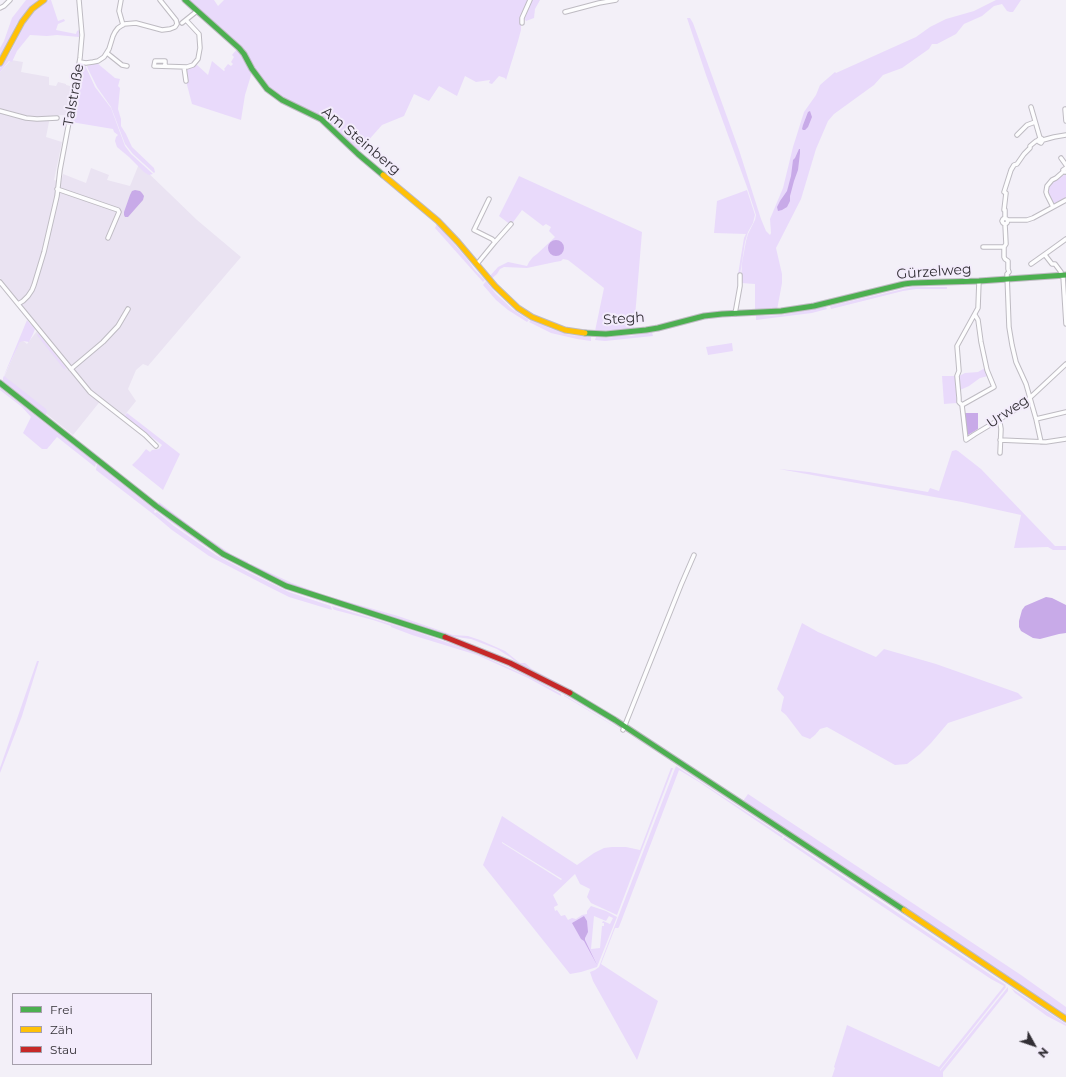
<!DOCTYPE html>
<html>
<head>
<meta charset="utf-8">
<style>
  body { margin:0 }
  #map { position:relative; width:1066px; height:1077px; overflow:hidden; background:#f3f0f8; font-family:Montserrat,sans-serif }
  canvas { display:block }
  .legend { position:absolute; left:12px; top:993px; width:140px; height:72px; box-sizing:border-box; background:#f3ecfb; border:1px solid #a6a0ac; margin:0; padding:5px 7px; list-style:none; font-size:12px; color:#322f35 }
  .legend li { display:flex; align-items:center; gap:8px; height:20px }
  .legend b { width:20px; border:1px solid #a6a0ac }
  .north { position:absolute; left:1014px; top:1025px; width:40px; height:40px; -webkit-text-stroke:3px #f3ecfb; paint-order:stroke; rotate:130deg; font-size:11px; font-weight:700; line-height:16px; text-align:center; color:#322f35 }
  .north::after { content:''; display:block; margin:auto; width:14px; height:18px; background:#322f35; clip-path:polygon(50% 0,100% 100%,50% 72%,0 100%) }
</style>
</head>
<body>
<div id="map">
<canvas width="1066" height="1077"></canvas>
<ul class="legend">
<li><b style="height:5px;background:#4caf50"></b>Frei</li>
<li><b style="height:5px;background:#ffc107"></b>Zäh</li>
<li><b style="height:5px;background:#c62828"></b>Stau</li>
</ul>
<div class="north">N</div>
</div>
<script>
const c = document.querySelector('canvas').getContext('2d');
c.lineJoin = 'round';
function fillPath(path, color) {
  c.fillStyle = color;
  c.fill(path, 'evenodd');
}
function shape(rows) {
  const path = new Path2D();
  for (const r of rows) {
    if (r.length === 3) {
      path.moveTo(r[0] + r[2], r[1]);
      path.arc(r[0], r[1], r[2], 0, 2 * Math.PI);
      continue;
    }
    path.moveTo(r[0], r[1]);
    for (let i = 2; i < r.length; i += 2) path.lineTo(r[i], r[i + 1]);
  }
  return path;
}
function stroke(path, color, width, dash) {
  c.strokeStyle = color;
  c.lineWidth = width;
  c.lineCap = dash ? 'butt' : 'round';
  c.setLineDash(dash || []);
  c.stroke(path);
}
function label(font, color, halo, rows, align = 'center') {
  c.font = font + ' Montserrat,sans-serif';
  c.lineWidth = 4;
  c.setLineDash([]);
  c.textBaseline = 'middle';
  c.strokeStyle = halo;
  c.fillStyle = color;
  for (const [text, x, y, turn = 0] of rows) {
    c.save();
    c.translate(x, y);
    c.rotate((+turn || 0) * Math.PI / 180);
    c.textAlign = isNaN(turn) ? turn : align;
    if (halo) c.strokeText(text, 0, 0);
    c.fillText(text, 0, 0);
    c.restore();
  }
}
fillPath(shape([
  [11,60,23,62,21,72,49,77,49,85,56,86,58,82,66,84,66,85,70,86,70,96,66,115,49,116,49,122,46,137,62,142,54,180,61,182,63,174,86,183,91,168,109,175,107,180,130,186,139,164,197,220,241,257,148,366,143,364,136,370,128,389,136,401,124,416,102,399,73,435,4,380,4,377,21,339,27,344,40,327,0,278,0,72]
]), '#eae3f2');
fillPath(shape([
  [26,0,38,0,26,12,17,23,0,58,0,48,4,41,12,18],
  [49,0,51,0,58,21,64,19,65,21,58,24,56,30,76,34,77,31,79,30,79,37,57,35,47,36,30,35,17,51,12,62,9,61,0,72,0,68,11,51,25,23,34,12],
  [186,0,214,0,218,6,224,0,528,0,521,17,521,30,518,41,506,80,505,78,499,76,492,84,489,83,490,80,476,82,465,76,457,96,439,86,429,101,414,94,404,116,382,125,358,152,330,125,289,102,272,91,252,66,245,53],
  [531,0,540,0,535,9,534,18,526,21,524,18],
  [996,0,1021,0,1013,12,1010,12,1007,11,1002,4,994,6,982,16,964,24,956,34,937,44,932,44,929,49,902,68,883,75,874,85,834,114,828,121,816,149,801,199,776,248,782,274,782,283,777,310,755,311,755,284,741,283,742,263,746,241,748,234,755,220,756,215,747,187,706,75,687,18,690,18,693,23,739,150,761,219,766,231,770,235,771,233,770,219,783,188,793,147,804,112,816,95,820,85,835,72,836,73,916,37,930,27,946,19,974,11],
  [237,49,245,59,252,72,245,95,241,120,192,104,186,81,185,69,196,64,208,75,212,61,224,71,225,70,224,69,228,64,231,66,233,64,231,62,234,57,232,55],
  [97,63,115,78,120,79,118,86,120,88,118,109,121,119,121,126,126,134,132,147,154,168,155,172,154,173,133,154,125,144,111,107,97,87,88,69,87,66],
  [83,65,85,65,95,87,111,108,125,146,131,154,153,174,149,175,144,172,129,157,117,147,115,141,116,137,118,135,114,132,113,129,71,122,81,66],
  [1066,174,1066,198,1052,205,1048,195,1048,187,1054,180],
  [519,176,642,232,634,329,656,327,677,322,656,328,600,331,589,331,568,328,550,323,531,315,514,303,500,290,489,277,498,267,508,262,527,266,529,262,533,257,537,254,555,237,549,231,551,227,546,224,543,226,522,210,511,225,499,216],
  [563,259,568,260,604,288,595,331,583,330,560,326,535,316,513,301,491,279,497,274,500,269,504,267,527,268,555,262,561,261],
  [747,190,755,215,753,223,748,232,745,242,740,275,738,275,740,262,744,238,746,234,714,233,717,201],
  [437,224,468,260,474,269,485,280,483,282,435,228],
  [486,281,496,294,505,302,512,309,529,320,527,322,508,310,496,300,483,285],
  [912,287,947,287,947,289,916,289,903,291,831,309,830,306],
  [826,307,827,309,812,313,756,320,756,315,765,316,781,315],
  [27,320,35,329,33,334,29,342,23,341,20,342,4,376,46,409,47,411,46,415,3,381,3,378],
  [531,320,552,329,570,335,591,337,591,341,577,339,551,333,529,322],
  [652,332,653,336,605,341,595,340,596,337,607,338,620,336,631,336],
  [38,333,66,368,65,369,64,369,37,335],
  [732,343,733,351,708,355,706,347],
  [985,368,988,376,980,378,969,386,960,390,959,376,965,373,978,372],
  [942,376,955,376,957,403,944,404],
  [0,388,96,463,95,467,57,437,47,449,42,449,23,433,31,417,22,407,0,390],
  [127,413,180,454,163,490,132,465,139,458,146,449,150,452,152,450,159,449,162,445,124,416],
  [956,450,958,451,981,469,1055,546,1066,546,1066,550,1053,550,1048,547,1014,548,1021,515,962,502,779,469,809,472,928,492,930,488,939,491,952,451],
  [97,464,155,510,154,512,155,513,157,512,174,526,216,555,250,573,289,592,331,606,332,610,289,597,269,587,209,556,172,530,153,514,96,470],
  [159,502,197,531,218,545,231,554,248,562,248,563,247,564,225,553,206,541,158,505],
  [159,510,247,569,246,570,232,562,199,542,168,520,158,511],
  [251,564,292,583,324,595,398,616,453,635,468,636,480,640,505,651,520,663,525,663,532,669,564,686,564,687,521,666,510,657,497,649,471,639,449,636,398,619,337,602,292,587,251,567],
  [249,569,331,603,331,604,291,591,248,571],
  [334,604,434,635,490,656,560,690,562,692,498,661,456,644,402,625,333,605],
  [332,606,414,631,469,650,532,678,561,694,561,696,528,678,477,655,412,635,391,627,391,626,373,620,335,610,333,609],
  [802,623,818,632,876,657,884,649,936,664,1018,693,1023,698,948,723,931,743,920,754,907,764,895,765,827,727,820,729,815,735,810,739,802,736,786,715,781,711,782,705,784,697,777,689],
  [37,661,39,661,22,716,0,773,0,768],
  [564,694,567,694,624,728,623,729],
  [564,695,634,738,655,752,629,735,564,696],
  [676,765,709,785,722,794,782,832,781,833],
  [676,766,783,836,782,838,699,782,679,770,619,927,618,928,615,928,601,964,658,1001,637,1060,593,981,590,972,595,970,599,967],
  [671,768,673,768,617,915,591,903,587,897,590,889,580,884,575,874,553,895,558,905,554,907,555,911,557,910,561,916,565,915,568,920,572,918,576,919,582,915,587,914,587,911,591,906,606,911,617,917,597,967,581,972,570,974,483,865,502,816,577,865,594,853,604,848,612,847,626,847,640,850],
  [502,842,562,879,561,880,502,843],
  [594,916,606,921,609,916,613,918,610,924,603,921,602,923,604,923,604,926,602,926,600,948,591,949],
  [748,794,1021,975,1066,1007,1066,1017,1064,1016,1065,1014,1063,1014,1014,982,1013,979,1010,979,744,802,743,801],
  [785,836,788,836,962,952,1006,983,934,934],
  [784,837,1006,985,1005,986,1006,987,940,1070,940,1071,1008,987,1008,991,943,1072,943,1077,832,1077,835,1068,834,1067,847,1025,939,1067,1004,986,991,979,855,888,783,839],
  [1011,988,1066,1024,1066,1026,1047,1016,1015,993]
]), '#e9dafb');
fillPath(shape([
  [810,111,812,117,808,127,805,130,803,130,802,129,803,125,808,112],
  [799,149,800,149,800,153,798,170,794,181,790,196,790,201,787,207,782,210,778,211,777,207,780,201,787,191,791,176,793,160,795,158],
  [135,190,140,191,142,193,144,196,143,200,128,217,125,217,124,215,124,212,130,195,132,191],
  [556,248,8],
  [965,413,978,413,978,429,968,435,967,434],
  [1046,597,1052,598,1066,605,1066,633,1059,634,1040,639,1033,638,1021,631,1019,627,1019,621,1022,610,1025,606],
  [584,916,587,921,588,932,585,938,585,940,597,965,584,941,581,939,572,923]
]), '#c8aae8');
const street = shape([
  [121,0,119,11,123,25],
  [0,8,4,6,10,0],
  [565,12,599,3,616,0],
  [182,23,197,11],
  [522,23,522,18,530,0],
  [107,53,122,65,127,66],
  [80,62,86,63,93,62,98,61,104,57,109,49,113,36,115,32,118,28,124,24,136,23,162,30,170,29,175,27,177,24,176,20,160,0],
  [165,66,165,61,155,61,154,66,187,67,193,65,198,59,200,48,199,34,186,20],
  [184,67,186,81],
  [1031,107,1040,138],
  [1065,109,1066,121],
  [0,111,26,118,37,119,57,118],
  [1017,135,1027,125,1035,122],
  [1043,140,1041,138,1038,140,1039,142,1041,143,1043,140,1054,137,1066,135],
  [1061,158,1066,165],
  [1065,172,1063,170,1066,168],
  [57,189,118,210,119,212,108,238],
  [1053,207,1047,195,1046,192,1047,186,1052,180,1056,178,1064,171],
  [1005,218,1003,219,1002,221,1003,223,1005,224,1007,223,1008,220,1005,218,1005,210,1004,210,1006,193,1004,192,1011,170,1014,165,1017,164,1024,154,1030,148,1030,146,1036,141,1038,141],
  [1008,220,1027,220,1033,218,1066,200],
  [1005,224,1006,244,1004,247,1004,257,1005,259,1008,261,1008,269,1009,272,1007,274,1009,327,1012,345,1016,362,1026,384,1036,419,1041,442],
  [495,242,511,224],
  [983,247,1004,247],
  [1045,255,1052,264,1055,264,1061,272,1061,276],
  [477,264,495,242,492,239,474,230,489,199],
  [1031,264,1048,252,1066,239],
  [1063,276,1066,324],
  [979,281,978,308,957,346,959,371,957,376,959,398,959,402,962,405,966,440,975,434,1020,407,1066,364],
  [0,282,90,392,145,435,156,446],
  [18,304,23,301,28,296,32,290,34,285,44,252,57,196,60,170,72,106,80,58,82,35,79,0],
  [735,314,740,286,740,275],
  [71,369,103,342,118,326,128,309],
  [962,405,994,387,987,370,981,342,978,320,975,315],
  [1036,419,1066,412],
  [999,420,1000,423,1001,429,1000,453],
  [1000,440,1046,442,1066,439],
  [623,730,681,585,694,555]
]);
const fast = shape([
  [185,0,239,48,244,54,252,69,267,89,282,100,321,119,358,154,383,175],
  [585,333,606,334,646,330,658,328,704,316,722,314,781,311,814,306,904,284,912,283,979,281,1066,275],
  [0,383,156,506,223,554,286,586,445,637],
  [570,693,615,720,904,910]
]);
const slow = shape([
  [0,63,22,22,32,9,44,0],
  [383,175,438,221,458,242,495,286,518,308,532,317,565,330,585,333],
  [904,910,1066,1019]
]);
const jam = shape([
  [445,637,510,663,570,693]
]);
stroke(street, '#bebbc2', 5.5);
stroke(fast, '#bebbc2', 7);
stroke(slow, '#bebbc2', 7);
stroke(jam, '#bebbc2', 7);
stroke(street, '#fdfdfe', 3.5);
stroke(fast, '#4caf50', 5);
stroke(slow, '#ffc107', 5);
stroke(jam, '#c62828', 5);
label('14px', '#322f35', '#f3ecfb', [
  ["Talstraße",74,95,-80],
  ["Am Steinberg",361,141,40],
  ["Gürzelweg",934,272,-4],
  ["Stegh",624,319,-4],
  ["Urweg",1008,412,-34]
]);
</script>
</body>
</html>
